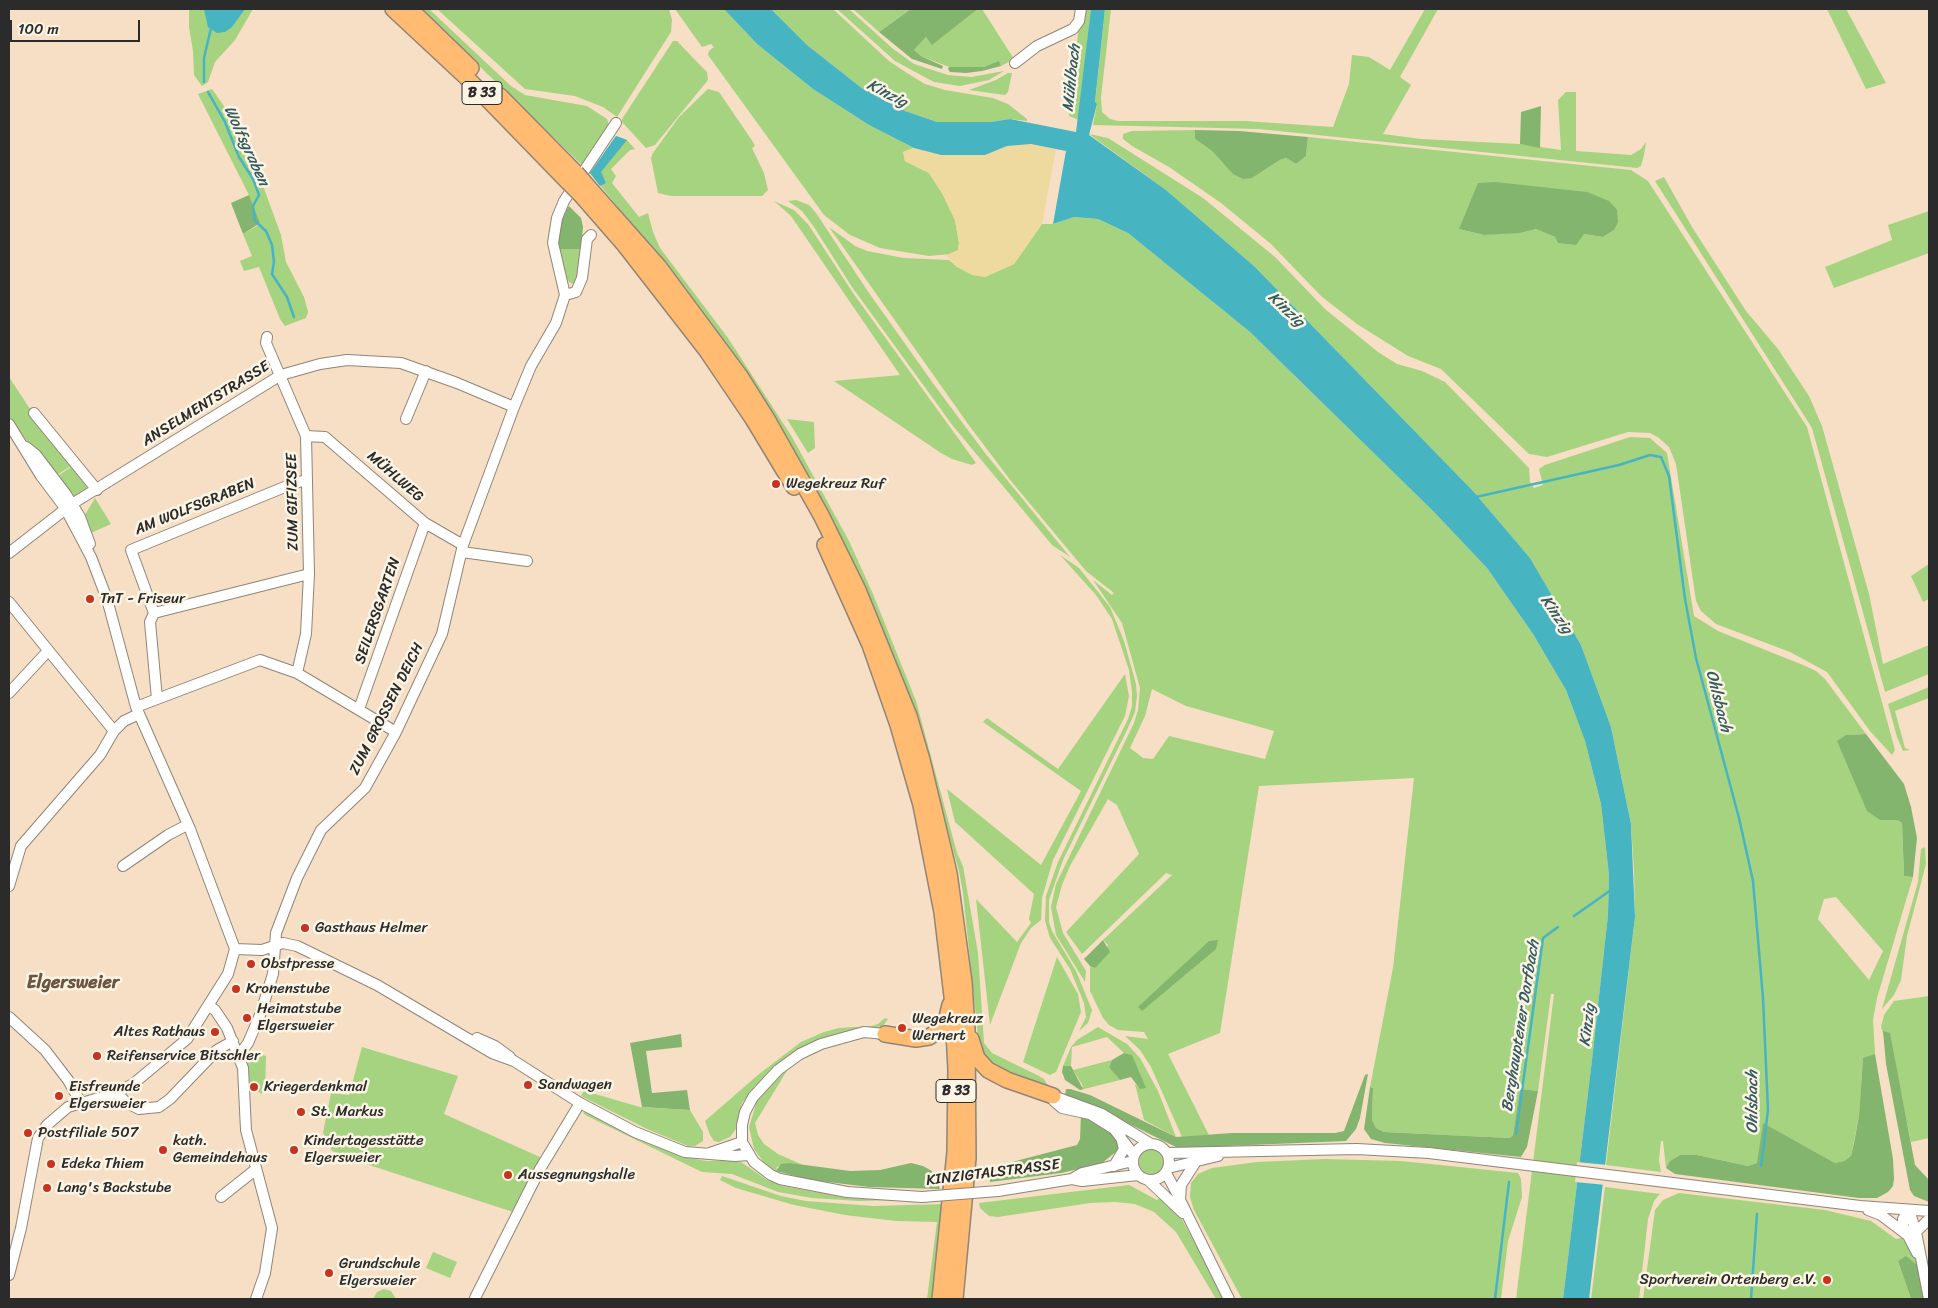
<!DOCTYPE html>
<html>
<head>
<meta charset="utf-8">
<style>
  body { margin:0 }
  #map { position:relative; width:1938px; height:1308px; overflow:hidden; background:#f6dfc4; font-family:Sriracha,sans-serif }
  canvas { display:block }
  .frame { position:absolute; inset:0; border:10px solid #2b2b2b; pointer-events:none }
  .scale { position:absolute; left:10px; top:20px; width:130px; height:22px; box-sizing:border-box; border:2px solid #2b2b2b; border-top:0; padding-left:6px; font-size:15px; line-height:18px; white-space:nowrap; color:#2b2b2b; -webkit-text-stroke:4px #fcf5e5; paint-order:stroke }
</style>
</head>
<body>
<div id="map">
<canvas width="1938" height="1308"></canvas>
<div class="frame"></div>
<div class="scale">100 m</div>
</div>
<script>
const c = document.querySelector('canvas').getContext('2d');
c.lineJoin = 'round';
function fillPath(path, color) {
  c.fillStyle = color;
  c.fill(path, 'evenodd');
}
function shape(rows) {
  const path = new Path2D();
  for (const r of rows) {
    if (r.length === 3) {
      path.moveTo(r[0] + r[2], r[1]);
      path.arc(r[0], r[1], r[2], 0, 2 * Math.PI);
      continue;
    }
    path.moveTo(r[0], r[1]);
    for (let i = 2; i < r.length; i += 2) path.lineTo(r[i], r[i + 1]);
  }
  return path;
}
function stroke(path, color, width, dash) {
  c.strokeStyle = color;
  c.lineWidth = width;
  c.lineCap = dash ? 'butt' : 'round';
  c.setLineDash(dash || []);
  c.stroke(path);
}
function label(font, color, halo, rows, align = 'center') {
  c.font = font + ' Sriracha,sans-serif';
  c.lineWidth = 5;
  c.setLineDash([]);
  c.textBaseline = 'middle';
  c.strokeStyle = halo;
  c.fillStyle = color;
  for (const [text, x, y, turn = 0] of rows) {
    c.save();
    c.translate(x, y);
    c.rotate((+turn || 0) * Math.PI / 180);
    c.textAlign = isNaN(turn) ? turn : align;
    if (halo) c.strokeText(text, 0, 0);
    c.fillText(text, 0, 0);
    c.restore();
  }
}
fillPath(shape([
  [189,9,253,9,235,40,215,62,208,82,202,86,194,75,193,51,189,27],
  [420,9,429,9,511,86,525,95,587,106,607,119,609,125,583,166],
  [437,9,669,9,672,20,671,32,617,117,603,107,575,96,525,89],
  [675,9,724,9,757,44,813,89,869,125,914,148,903,152,905,161,929,173,942,193,955,220,959,243,958,250,951,254,929,256,880,248,850,235,824,215,708,55,709,51,714,47,711,44,702,47],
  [771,9,833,9,889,61,907,73,925,84,945,90,993,98,1008,104,1027,119,1027,121,1010,119,991,122,937,122,905,111,863,89,807,45],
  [837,9,849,9,892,48,914,64,948,75,971,77,1004,71,989,80,960,86,934,82,895,61],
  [853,9,911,9,879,32],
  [978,9,982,9,1014,59,1001,66,999,62,984,67,949,67,921,56,914,50,926,37,933,44],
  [1084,9,1091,9,1079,120,1069,116,1078,33],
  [1105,9,1111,9,1101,97,1102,112,1110,119,1118,121,1245,121,1333,127,1349,84,1352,55,1369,57,1390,70,1425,9,1438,9,1400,77,1411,85,1383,134,1421,139,1520,144,1561,150,1558,100,1566,92,1576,92,1576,151,1631,155,1641,149,1646,142,1644,155,1641,166,1637,168,1259,129,1093,125,1097,104,1095,103],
  [1827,9,1846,9,1886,83,1866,89],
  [673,41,677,41,697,62,707,72,708,80,655,145,646,148,622,122,622,119],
  [1008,73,1012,73,1008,92,1005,95,969,90,996,80],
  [212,89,231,116,244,150,262,183,281,235,286,262,304,297,308,312,306,318,285,326,280,319,259,267,244,271,240,261,252,256,243,234,260,224,249,195,198,94],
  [708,89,719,92,753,142,755,146,752,148,764,173,768,190,762,196,671,196,658,193,651,158,653,153,679,117],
  [1195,130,1195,139,1212,151,1223,163,1252,178,1280,160,1286,158,1296,164,1306,156,1308,137,1631,170,1648,181,1807,427,1892,739,1895,750,1892,755,1870,731,1827,672,1790,652,1716,624,1701,611,1696,601,1676,464,1669,447,1659,438,1650,433,1628,432,1547,457,1529,454,1441,369,1408,356,1357,324,1321,296,1271,244,1221,203,1169,167,1132,146,1123,139,1123,134,1132,131],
  [1459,229,1614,230,1603,237,1584,234,1558,243,1555,237,1536,229,1484,235],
  [1089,134,1108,138,1203,198,1275,257,1325,309,1378,352,1397,364,1422,371,1445,382,1529,468,1530,482,1534,488,1543,485,1539,469,1545,465,1630,437,1650,438,1667,453,1694,616,1718,631,1803,665,1816,671,1825,679,1866,734,1846,735,1887,820,1897,820,1902,823,1904,876,1913,877,1877,998,1873,1020,1875,1054,1863,1059,1859,1116,1851,1156,1844,1161,1835,1163,1764,1124,1758,1163,1748,1166,1697,1155,1680,1155,1670,1161,1666,1168,1663,1141,1661,1141,1659,1160,1661,1172,1606,1165,1635,917,1634,870,1631,824,1611,727,1581,645,1530,558,1473,491,1254,266,1166,190],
  [1836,897,1883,951,1869,980,1818,919,1824,899],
  [616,136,627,140,635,149,630,150,611,169,616,176,612,183,639,217,648,213,653,232,660,248,728,338,792,437,849,541,873,594,916,701,957,853,963,866,978,953,984,1043,992,1053,1039,1076,1044,1079,1048,1086,998,1073,980,1055,963,893,959,871,917,725,864,584,799,461,740,366,675,277,590,173],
  [1664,177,1692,227,1746,311,1778,349,1809,396,1822,426,1869,594,1883,664,1929,645,1929,674,1885,692,1812,428,1655,181],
  [796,200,809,205,816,213,869,293,935,386,985,453,1070,557,1052,545,953,426,852,287,814,227,802,211,788,201],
  [774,201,794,210,808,224,853,293,976,463,972,465,952,459,941,453,834,381,900,375,791,216],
  [1929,211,1929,253,1834,288,1825,267,1892,240,1888,225],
  [1074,217,1098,219,1128,233,1250,332,1433,511,1487,568,1533,634,1566,690,1585,741,1601,804,1609,875,1608,915,1592,1060,1563,1299,1516,1299,1554,994,1551,994,1538,1091,1520,1089,1513,1135,1510,1138,1384,1132,1376,1128,1372,1120,1373,1088,1370,1087,1393,968,1414,778,1259,786,1220,1033,1168,1054,1209,1135,1182,1137,1151,1067,1140,1050,1125,1036,1148,1039,1144,1032,1118,1030,1109,1025,1103,1018,1090,991,1090,966,1095,968,1108,945,1103,940,1172,875,1166,873,1082,954,1066,932,1139,854,1117,805,1108,799,1070,866,1062,885,1056,907,1063,933,1086,971,1085,982,1056,935,1051,907,1056,884,1134,723,1138,710,1140,688,1122,623,1093,580,1112,595,1114,593,1086,571,1011,481,968,424,829,227,855,246,867,251,904,258,949,260,957,267,985,277,1014,264,1042,224,1053,224],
  [1152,689,1186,706,1274,731,1265,759,1169,736,1153,759,1143,758,1130,748,1145,716],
  [560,249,581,249,577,280,572,284,567,280],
  [9,377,34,415,72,465,57,475,44,458,35,452,9,416],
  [787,419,814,422,815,448,808,453],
  [72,466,88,489,76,497,71,495,58,476],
  [95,498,111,524,91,533,85,515],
  [1060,555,1079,568,1110,607,1124,641,1136,684,1137,696,1135,712,1127,730,1063,860,1049,900,1049,922,1052,931,1076,971,1092,1010,1088,1023,1079,1031,1086,1017,1084,1003,1070,969,1050,938,1045,921,1046,896,1058,862,1128,719,1132,706,1132,692,1129,670,1112,619,1096,595],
  [1929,564,1929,599,1923,602,1911,576],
  [1125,674,1129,696,1125,716,1053,860,1042,898,1041,920,1031,928,1021,943,990,1025,976,899,1017,942,1031,923,1029,919,1034,894,955,822,947,789,1041,865,1081,791,983,722,987,718,1058,769],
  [1929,687,1929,698,1895,711,1905,748,1910,750,1903,751,1897,737,1888,704],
  [1925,847,1926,864,1907,936,1901,980,1894,995,1882,1009,1918,882,1921,849],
  [1057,957,1078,994,1081,1012,1056,1072,1050,1075,1023,1062],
  [1929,996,1929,1138,1911,1142,1901,1094,1881,1027,1884,1015,1894,1001],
  [885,1018,888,1019,883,1026,834,1034,797,1052,755,1086,742,1103,736,1129,730,1137,719,1142,714,1141,710,1135,705,1121,759,1074,801,1042,824,1032,839,1028,872,1026,878,1024],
  [1098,1027,1127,1044,1140,1058,1158,1091,1176,1137,1144,1120,1135,1084,1141,1089,1132,1056,1124,1053,1107,1037,1072,1047,1071,1066,1063,1066,1071,1047,1077,1040],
  [362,1047,458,1076,444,1114,542,1158,513,1212,357,1161,332,1151,323,1133,331,1093,349,1095],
  [250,1052,266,1056,265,1091,261,1094,248,1081,247,1066],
  [1112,1060,1109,1067,1120,1080,1080,1090,1083,1086,1073,1070],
  [788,1069,755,1123,758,1135,764,1144,778,1154,803,1165,790,1163,777,1167,776,1171,765,1164,754,1149,749,1127,757,1101,764,1090],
  [586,1086,595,1094,640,1107,690,1110,703,1132,703,1141,695,1146,688,1146,647,1129,581,1096],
  [585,1112,684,1157,707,1161,734,1160,741,1162,767,1180,783,1186,848,1198,904,1200,859,1201,812,1198,778,1192,732,1174,702,1172,587,1116,583,1113],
  [1152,1162,13],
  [1325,1159,1401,1161,1518,1173,1521,1179,1522,1197,1508,1241,1501,1299,1242,1299,1194,1210,1190,1197,1191,1183,1198,1174,1212,1168,1257,1162],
  [722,1176,781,1196,806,1201,873,1206,946,1204,935,1299,927,1299,937,1222,896,1221,845,1215,794,1205,736,1188,720,1180],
  [1129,1185,1157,1200,1162,1196,1180,1216,1226,1299,1216,1299,1176,1232,1154,1212,1135,1204,1115,1202,1090,1203,998,1217,989,1216,980,1208,979,1203],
  [1605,1187,1660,1194,1654,1201,1648,1219,1639,1299,1591,1299],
  [1679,1193,1825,1210,1871,1221,1896,1239,1902,1238,1913,1254,1918,1266,1898,1261,1911,1299,1643,1299,1655,1210,1663,1200],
  [433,1252,457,1262,450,1278,426,1268],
  [384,1289,391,1291,396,1299,373,1299,377,1292]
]), '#a6d380');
fillPath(shape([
  [911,9,978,9,932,45,926,37,914,50,921,56,943,66,942,69,912,59,879,32],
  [999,61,1001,66,982,71,966,73,950,72,948,69,949,67,984,67],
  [1541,106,1540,148,1520,144,1521,112],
  [1195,130,1239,131,1308,137,1306,156,1296,164,1286,158,1280,160,1252,178,1243,179,1233,174,1212,151,1195,139],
  [1495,182,1587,192,1609,201,1617,210,1618,222,1614,230,1603,237,1584,234,1576,245,1558,243,1555,237,1536,229,1519,233,1484,235,1459,229,1478,183],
  [249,195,260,223,243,234,231,203],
  [569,206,581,218,583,227,581,249,560,249,557,240,560,219],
  [1866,734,1904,784,1911,807,1917,838,1913,877,1904,876,1902,823,1897,820,1880,820,1867,811,1837,741,1846,735],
  [1103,940,1110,952,1095,968,1090,966,1084,959],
  [1218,940,1216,949,1142,1011,1138,1007,1209,941],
  [1883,1031,1890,1033,1915,1165,1929,1180,1929,1202,1914,1196,1910,1190,1886,1064],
  [681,1034,682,1047,646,1051,652,1093,687,1090,690,1110,642,1107,630,1043],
  [1124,1053,1132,1055,1146,1088,1140,1089,1131,1077,1120,1080,1112,1071,1109,1067,1112,1060],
  [1875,1054,1893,1159,1894,1179,1893,1186,1888,1192,1877,1198,1859,1198,1675,1174,1666,1168,1670,1161,1680,1155,1697,1155,1748,1166,1757,1163,1763,1123,1835,1163,1844,1161,1851,1156,1854,1143,1859,1116,1863,1058],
  [1063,1066,1071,1066,1083,1089,1080,1090,1065,1080,1062,1072],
  [1368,1074,1360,1118,1356,1129,1346,1141,1178,1148,1087,1103,1065,1095,1066,1089,1070,1089,1090,1095,1176,1137,1232,1133,1335,1133,1344,1131,1365,1075],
  [1370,1087,1373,1088,1372,1120,1376,1128,1384,1132,1510,1138,1513,1135,1520,1089,1538,1091,1527,1147,1521,1157,1385,1143,1371,1139,1364,1129],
  [1081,1114,1115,1133,1119,1143,1118,1150,1101,1164,1061,1173,990,1182,989,1168,1077,1145,1080,1139],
  [790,1163,850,1171,880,1170,911,1163,923,1166,932,1171,940,1189,869,1187,811,1180,776,1171,781,1164],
  [1906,1256,1918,1266,1925,1299,1911,1299,1898,1261]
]), '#84b56e');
fillPath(shape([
  [1031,144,1056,149,1042,224,1014,264,985,277,972,275,957,267,946,255,958,250,959,243,955,220,942,193,929,173,905,161,903,152,914,148,941,155,985,155,1007,146]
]), '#eeda9e');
fillPath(shape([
  [204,9,245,9,232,27,225,32,217,33,208,27],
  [724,9,771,9,807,45,863,89,905,111,937,122,991,122,1010,119,1076,132,1091,9,1105,9,1095,102,1097,104,1089,135,1166,190,1254,266,1473,491,1530,558,1581,645,1611,727,1631,824,1635,917,1589,1299,1563,1299,1592,1060,1608,915,1609,875,1601,804,1585,741,1566,690,1533,634,1487,568,1433,511,1250,332,1128,233,1098,219,1074,217,1053,224,1066,151,1031,144,1007,146,985,155,941,155,914,148,869,125,813,89,757,44],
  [616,136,627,140,601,172,606,183,600,186,590,173]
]), '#47b4c2');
fillPath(shape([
  [1577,1162,1608,1165,1606,1185,1575,1182]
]), '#f6dfc4');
stroke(shape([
  [204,82,204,58,211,28],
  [208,92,225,122,239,157,253,179,259,195,253,206,255,221,266,231,272,245,274,262,272,274,287,297,294,317],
  [1476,497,1619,465,1650,455,1661,457,1669,476,1685,599,1696,658,1739,818,1753,881,1763,998,1768,1110,1761,1166],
  [1574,916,1611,890],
  [1516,1134,1543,938,1558,927],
  [1495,1299,1509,1182],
  [1751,1299,1757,1214]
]), '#47b4c2', 2.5);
const minor = shape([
  [1015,63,1037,46,1073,29,1079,21,1081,9],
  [565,295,576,292,582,278,587,239,591,235],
  [267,337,266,343,306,436,309,574,306,634,297,673],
  [34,413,97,490],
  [406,419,426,371],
  [9,424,41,476,65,508,91,557,107,599,136,707,190,829,235,949],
  [306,436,325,437,425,523,463,545],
  [26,447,36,455,65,493,80,517,90,544],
  [462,552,527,561],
  [9,553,72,504,281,375,320,364,347,360,401,363,457,383,514,407],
  [9,602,114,731],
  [154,613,309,574],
  [9,693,48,651],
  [157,699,150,622,154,613,131,550,292,484,306,480],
  [136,707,260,660,297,673,396,732],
  [359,709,425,523],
  [123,866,168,835,187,825],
  [9,886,21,846,100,755,114,731,124,721,139,714],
  [235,949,262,950,283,943,297,946,377,985,492,1053,514,1061,580,1103,635,1132,685,1152,735,1156,748,1155],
  [209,1006,215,1010,227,1028,243,1068,246,1130,272,1228,265,1273,256,1299],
  [9,1017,45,1050,68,1080,81,1103],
  [885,1034,864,1032,821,1044,800,1054,778,1070,753,1097,745,1112,742,1125,742,1142,754,1162,771,1175,780,1179,847,1192,922,1197],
  [477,1038,495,1046,510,1057],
  [239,1055,248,1043,260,1015,273,974,276,933,297,878,321,830,365,788,396,732,442,634,463,545,514,407,531,366,556,323,565,295,553,243,557,218,564,201,616,123],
  [116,1093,127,1103,139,1109,159,1107,170,1099,217,1050,233,1041],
  [1053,1096,1102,1114,1151,1144],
  [1053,1096,1054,1101,1062,1108,1090,1114,1114,1129,1134,1155],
  [1151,1162,18],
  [710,1153,742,1142],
  [1167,1153,1357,1149,1429,1153,1860,1206,1929,1211],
  [1195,1163,1181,1185,1180,1200,1229,1299],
  [1114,1166,1124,1149,1121,1137],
  [1168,1168,1218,1156],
  [1166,1173,1180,1199],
  [1072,1179,1082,1181,1138,1175],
  [1148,1180,1183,1213],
  [998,1191,1072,1179,1082,1173,1133,1161],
  [221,1197,255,1170],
  [1868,1210,1881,1215,1906,1234],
  [1909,1210,1916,1232,1929,1299],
  [1909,1210,1903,1219,1903,1226,1917,1253],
  [1916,1232,1929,1219],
  [9,1275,21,1228,38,1138,47,1125,68,1107,116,1093,133,1084,187,1039,228,974,235,949],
  [475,1298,540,1169,580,1103]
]);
const highway = shape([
  [393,9,466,77,568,182],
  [410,9,471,68],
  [500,96,576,173],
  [589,188,659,267,740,376,767,419,821,515,858,590,909,716,922,760,949,873,964,982,967,1029,968,1158,955,1299],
  [582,196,623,243,707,351,753,419,794,487],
  [825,545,870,645,898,725,921,805,942,912,952,996,956,1069,955,1152,940,1299],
  [885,1034,916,1039,929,1037,938,1031,947,1017,950,1005],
  [971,1039,977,1058,988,1070,1007,1080,1053,1096]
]);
stroke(minor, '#908578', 12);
stroke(highway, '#908578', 18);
stroke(minor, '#fff', 10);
stroke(highway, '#ffbb71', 15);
const minorBridge = shape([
  [922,1197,998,1191]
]);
const highwayBridge = shape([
  [576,173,589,188],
  [568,182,582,196]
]);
stroke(minorBridge, '#908578', 12, []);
stroke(highwayBridge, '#908578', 18, []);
stroke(minorBridge, '#fff', 10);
stroke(highwayBridge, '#ffbb71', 15);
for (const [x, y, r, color] of [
  [776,484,5,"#c8321e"],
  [90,599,5,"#c8321e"],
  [305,928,5,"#c8321e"],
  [251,964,5,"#c8321e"],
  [236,989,5,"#c8321e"],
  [247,1018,5,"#c8321e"],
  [902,1028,5,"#c8321e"],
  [215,1032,5,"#c8321e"],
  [97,1056,5,"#c8321e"],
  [528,1085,5,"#c8321e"],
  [254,1087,5,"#c8321e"],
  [59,1096,5,"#c8321e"],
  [301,1112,5,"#c8321e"],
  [28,1133,5,"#c8321e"],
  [163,1150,5,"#c8321e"],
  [294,1150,5,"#c8321e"],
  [51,1164,5,"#c8321e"],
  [508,1175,5,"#c8321e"],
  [47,1188,5,"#c8321e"],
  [329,1273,5,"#c8321e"],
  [1827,1280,5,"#c8321e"]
]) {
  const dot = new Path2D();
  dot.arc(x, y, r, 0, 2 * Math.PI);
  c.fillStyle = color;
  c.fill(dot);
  stroke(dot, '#fcf5e5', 2);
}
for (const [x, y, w] of [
  [482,93,40],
  [956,1091,40]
]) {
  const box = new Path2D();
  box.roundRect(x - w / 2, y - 11.5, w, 23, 4);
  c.fillStyle = '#fcf5e5';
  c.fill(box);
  stroke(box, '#2b2b2b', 1);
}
label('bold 14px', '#2b2b2b', null, [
  ["B 33",482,93],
  ["B 33",956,1091]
]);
label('15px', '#2b2b2b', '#fcf5e5', [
  ["ANSELMENTSTRASSE",206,404,-32],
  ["MÜHLWEG",395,477,41],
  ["ZUM GIFIZSEE",293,502,-91],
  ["AM WOLFSGRABEN",195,507,-22],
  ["SEILERSGARTEN",378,611,-71],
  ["ZUM GROSSEN DEICH",387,709,-63],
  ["KINZIGTALSTRASSE",993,1173,-7]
]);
label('15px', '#2b2b2b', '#fcf5e5', [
  ["Wegekreuz Ruf",786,484],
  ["TnT - Friseur",100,599],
  ["Gasthaus Helmer",315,928],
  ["Obstpresse",261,964],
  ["Kronenstube",246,989],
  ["Heimatstube",257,1009],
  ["Elgersweier",257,1026],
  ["Wegekreuz",912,1019],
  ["Wernert",912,1036],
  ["Altes Rathaus",205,1032,"right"],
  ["Reifenservice Bitschler",107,1056],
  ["Sandwagen",538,1085],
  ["Eisfreunde",69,1087],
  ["Elgersweier",69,1104],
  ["Kriegerdenkmal",264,1087],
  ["St. Markus",311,1112],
  ["Postfiliale 507",38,1133],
  ["kath.",173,1141],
  ["Gemeindehaus",173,1158],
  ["Kindertagesstätte",304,1141],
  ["Elgersweier",304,1158],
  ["Edeka Thiem",61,1164],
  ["Aussegnungshalle",518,1175],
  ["Lang's Backstube",57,1188],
  ["Grundschule",339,1264],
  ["Elgersweier",339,1281],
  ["Sportverein Ortenberg e.V.",1817,1280,"right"]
], 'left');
label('italic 16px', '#355b60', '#fcf5e5', [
  ["Mühlbach",1072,78,-84],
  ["Kinzig",887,94,27],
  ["Wolfsgraben",246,146,65],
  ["Kinzig",1286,310,43],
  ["Kinzig",1556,615,55],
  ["Ohlsbach",1718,701,76],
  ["Kinzig",1588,1025,-83],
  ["Berghauptener Dorfbach",1521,1026,-81],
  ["Ohlsbach",1753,1102,-90]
]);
label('bold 18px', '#6c5641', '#fcf5e5', [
  ["Elgersweier",73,983]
]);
</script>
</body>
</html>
